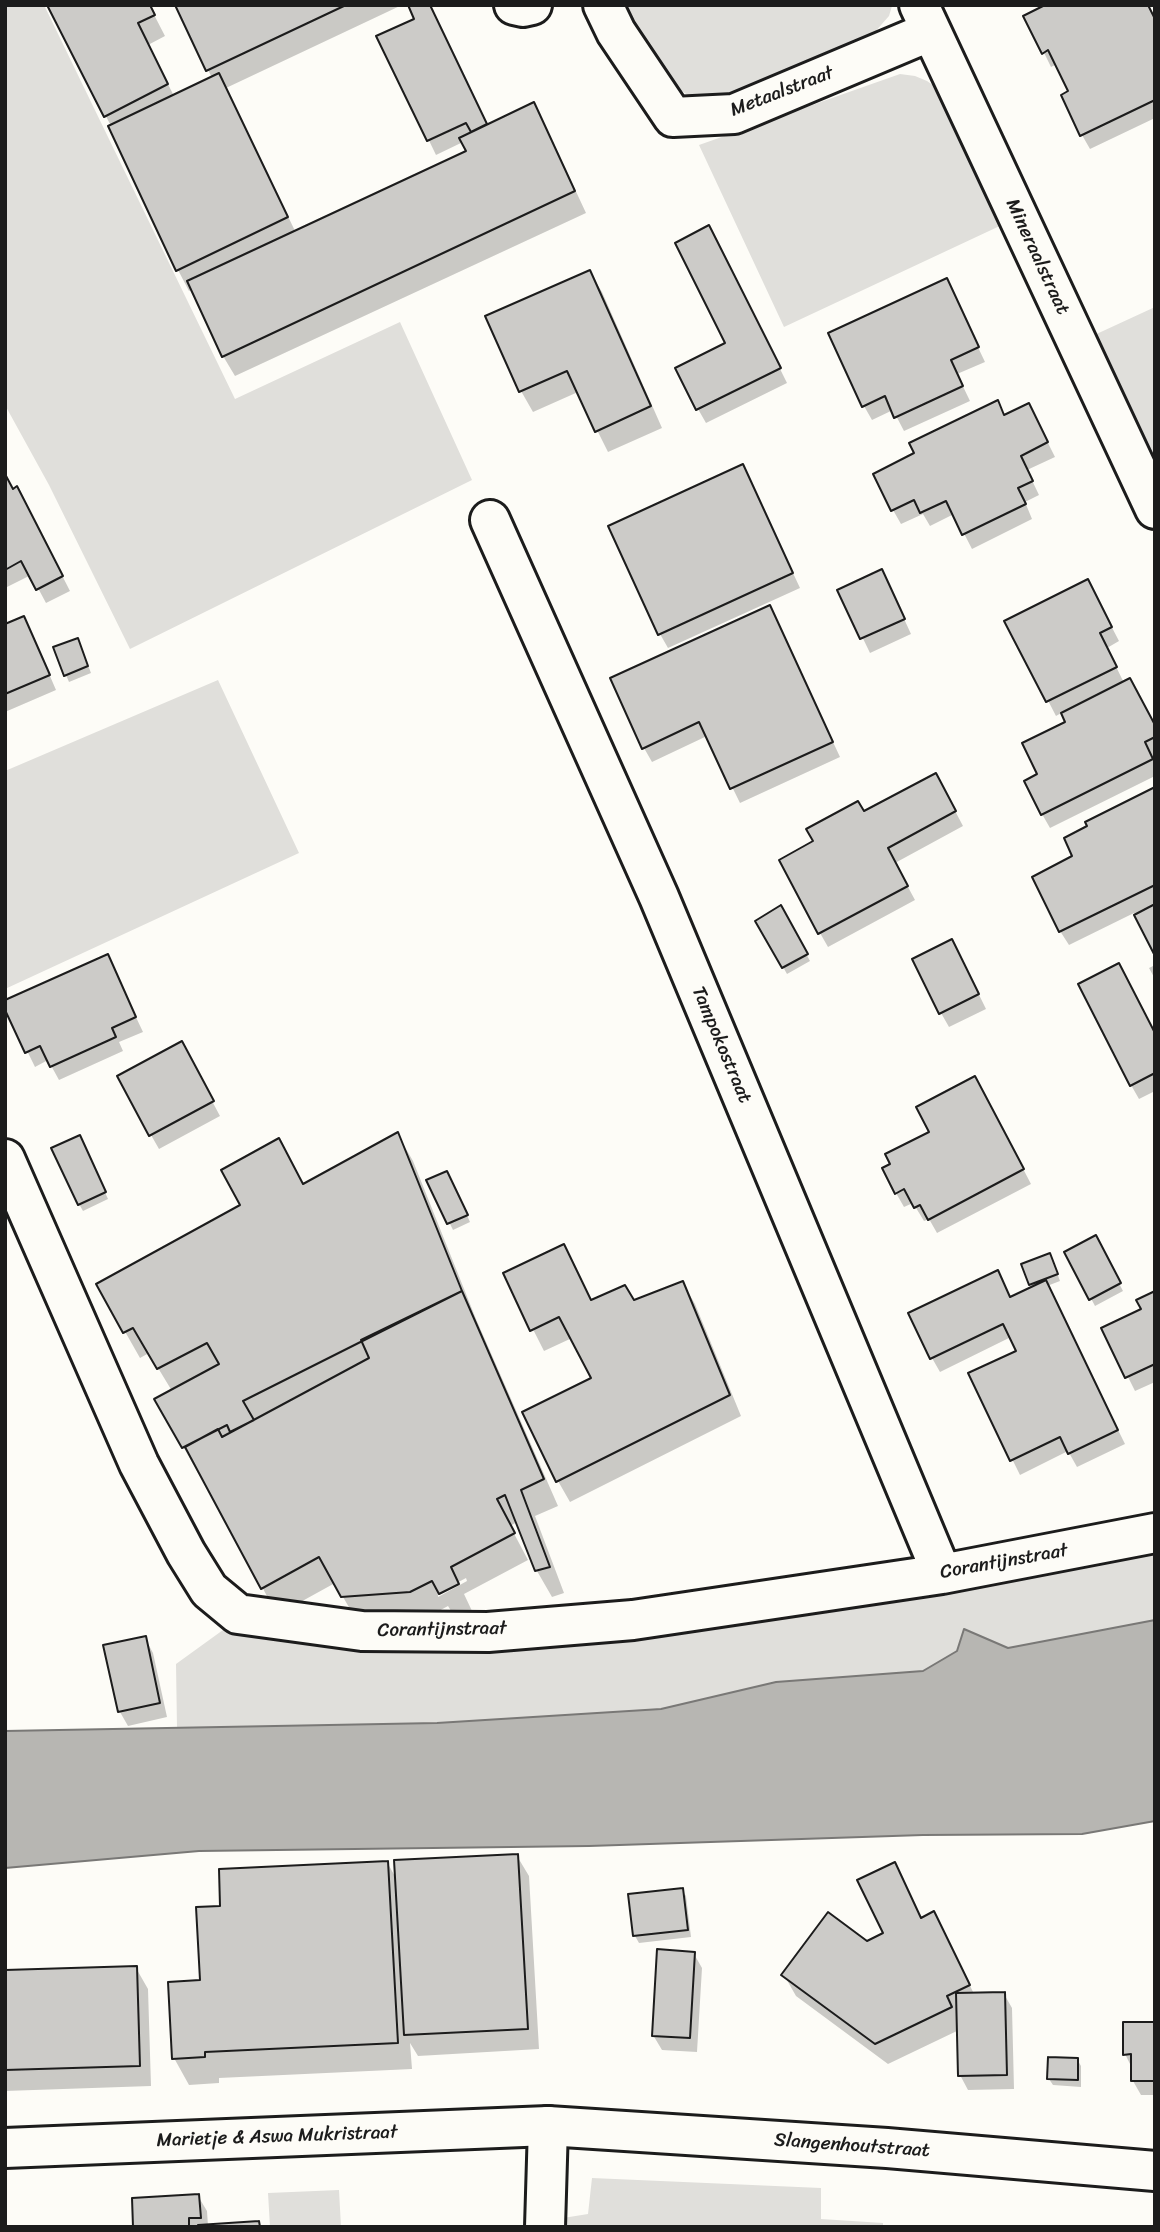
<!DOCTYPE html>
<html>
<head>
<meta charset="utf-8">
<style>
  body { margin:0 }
  #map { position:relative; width:1160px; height:2232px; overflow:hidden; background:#fdfcf7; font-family:Sriracha,sans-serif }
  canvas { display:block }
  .frame { position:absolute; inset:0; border:7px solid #1c1c1c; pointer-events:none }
</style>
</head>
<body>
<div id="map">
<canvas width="1160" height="2232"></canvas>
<div class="frame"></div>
</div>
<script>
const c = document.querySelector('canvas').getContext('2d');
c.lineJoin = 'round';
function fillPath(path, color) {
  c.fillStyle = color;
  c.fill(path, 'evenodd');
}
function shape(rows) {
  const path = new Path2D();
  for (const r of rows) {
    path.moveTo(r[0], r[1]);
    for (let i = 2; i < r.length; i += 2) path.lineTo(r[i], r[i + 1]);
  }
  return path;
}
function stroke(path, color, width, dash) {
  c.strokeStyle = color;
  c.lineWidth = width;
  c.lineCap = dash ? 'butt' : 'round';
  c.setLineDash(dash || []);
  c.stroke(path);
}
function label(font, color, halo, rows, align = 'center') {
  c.font = font + ' Sriracha,sans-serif';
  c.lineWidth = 6;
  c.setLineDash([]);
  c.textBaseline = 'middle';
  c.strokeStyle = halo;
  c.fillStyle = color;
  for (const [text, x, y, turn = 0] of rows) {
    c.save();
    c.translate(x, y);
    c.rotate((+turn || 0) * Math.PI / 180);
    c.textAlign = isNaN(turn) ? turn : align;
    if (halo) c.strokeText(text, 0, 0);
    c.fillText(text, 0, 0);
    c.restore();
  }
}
fillPath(shape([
  [5,5,44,5,235,399,400,322,472,480,130,649,49,485,5,405],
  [621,5,892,5,892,6,889,16,874,33,713,101,692,98,673,85],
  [900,74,915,76,927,81,937,88,1004,224,784,327,699,145],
  [1155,307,1155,473,1090,337],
  [218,680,299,853,5,989,5,771],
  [1155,1550,1155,1620,1008,1648,964,1629,957,1651,923,1671,776,1682,661,1709,437,1723,177,1728,176,1664,223,1630,401,1647],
  [592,2178,821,2188,821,2219,883,2223,883,2227,563,2227,563,2218,588,2214],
  [339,2190,341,2227,270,2227,268,2193]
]), '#e0dfdb');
const water = shape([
  [1155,1620,1155,1821,1082,1834,923,1835,589,1846,199,1851,5,1868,5,1731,437,1723,661,1709,776,1682,923,1671,957,1651,964,1629,1008,1648,1155,1620]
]);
fillPath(water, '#b7b6b2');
stroke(water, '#797876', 2);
fillPath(shape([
  [49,5,149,5,165,36,148,45,174,96,212,78,177,5,402,5,226,88,296,233,468,152,463,142,436,155,379,37,416,20,430,5,488,126,533,105,545,125,586,213,235,376,223,356,193,289,189,291,178,270,111,126],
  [1026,16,1155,20,1155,118,1090,149,1082,135,1071,91,1057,64,1051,67],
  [717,242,787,383,706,423,698,409,728,343],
  [590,272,602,292,662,428,608,452,578,392,533,412,521,391,488,317],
  [946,280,985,362,957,374,970,401,904,431,893,410,872,420,864,406],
  [997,402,1005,416,1036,419,1055,457,1027,470,1039,495,1025,502,1032,519,972,549,954,514,930,526,923,514,901,524,893,510,917,454],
  [5,476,13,491,25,503,70,591,46,603,31,575,5,588],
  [750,481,800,588,668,648,660,634],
  [882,571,911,634,870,653,840,591],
  [1095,595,1119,641,1107,648,1124,683,1155,727,1155,755,1152,757,1155,763,1155,776,1050,828,1042,814,1039,775,1067,723,1063,712,1056,716,1007,621],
  [770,607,840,757,740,803,707,736,652,762,644,748],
  [5,626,31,632,56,690,5,712],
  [81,647,91,673,69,682,66,675],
  [1155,789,1155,952,1134,913,1069,945,1060,931,1074,857],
  [944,790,963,826,895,863,915,900,828,947,820,933,863,814],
  [781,908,810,961,787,974,757,921],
  [107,956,143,1032,119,1042,123,1051,59,1080,48,1060,35,1067,5,1006],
  [960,956,986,1009,949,1027,941,1013],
  [1155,965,1155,979,1149,968],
  [1155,1035,1155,1091,1139,1099,1131,1085],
  [189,1058,220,1116,159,1149,151,1135],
  [983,1092,1031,1184,937,1233,929,1219,924,1221,913,1203,904,1207,896,1193,931,1133],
  [398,1135,413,1161,476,1319,558,1506,535,1516,564,1593,552,1597,537,1571,517,1522,510,1526,528,1560,464,1594,472,1611,456,1619,448,1606,426,1618,358,1623,335,1583,277,1615,201,1472,198,1473,157,1400,172,1391,149,1353,140,1358,98,1284,303,1185],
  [466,1578,467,1581,438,1597,438,1593],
  [83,1144,108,1199,83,1211,79,1204],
  [450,1179,470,1222,453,1230,429,1181],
  [1095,1237,1123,1291,1095,1306,1067,1253],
  [563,1246,592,1301,633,1302,683,1283,695,1304,741,1416,570,1502,558,1481,594,1379,572,1338,544,1351,505,1274],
  [1053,1262,1060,1281,1047,1286,1125,1444,1077,1467,1068,1451,1020,1475,970,1374,1018,1351,1011,1337,940,1372,932,1358,1011,1298,1033,1288,1031,1284],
  [1155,1293,1155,1382,1135,1391,1104,1329,1144,1310],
  [145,1638,153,1653,167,1717,128,1726,120,1712,105,1647],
  [517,1856,529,1876,539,2049,418,2056,410,2043,412,2069,219,2078,219,2083,189,2085,174,2058,202,1982,222,1908,387,1862,397,1880],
  [894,1865,922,1919,945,1934,974,1994,1004,1994,1012,2008,1014,2089,968,2090,960,2075,959,2030,888,2064,796,1996,784,1975,885,1934],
  [682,1890,686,1896,691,1937,639,1943,635,1936,630,1896],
  [694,1954,702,1968,697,2052,662,2050,653,2035],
  [136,1968,148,1989,151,2086,5,2091,5,1972],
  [1155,2024,1155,2095,1141,2095,1133,2081,1133,2070,1125,2054],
  [1077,2059,1081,2066,1081,2087,1053,2085,1049,2079],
  [198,2196,207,2211,208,2226,258,2222,261,2227,135,2227]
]), '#0003');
const building = shape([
  [47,5,150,5,155,15,138,23,168,84,104,117,47,5],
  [175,5,346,5,206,71,175,5],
  [408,5,430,5,487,124,471,132,466,123,427,141,376,36,414,19,408,5],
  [1045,5,1148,5,1155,19,1155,100,1080,136,1061,95,1068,91,1048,50,1042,54,1023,16,1045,5],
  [219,73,288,217,176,271,108,126,219,73],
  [534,102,575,191,222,357,187,281,466,151,459,138,534,102],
  [709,225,781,368,696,410,675,368,725,343,675,243,709,225],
  [590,270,651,406,595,432,567,371,519,392,485,316,590,270],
  [947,278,979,347,951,360,963,386,894,418,885,396,862,407,828,333,947,278],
  [998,400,1004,415,1029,403,1048,442,1021,456,1033,481,1018,488,1026,504,962,535,946,501,920,513,914,500,891,511,873,474,914,453,909,443,998,400],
  [743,464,793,573,658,635,608,526,743,464],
  [5,474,13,489,17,486,63,576,36,590,21,561,5,570,5,474],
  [882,569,905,619,860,639,837,590,882,569],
  [1088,579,1112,627,1100,633,1117,667,1046,702,1004,621,1088,579],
  [770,605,833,742,730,789,699,722,642,749,610,678,770,605],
  [24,616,50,675,5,694,5,624,24,616],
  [78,638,88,666,64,676,53,647,78,638],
  [1130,678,1155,725,1155,737,1145,742,1153,759,1041,815,1024,781,1037,774,1022,743,1065,722,1061,713,1130,678],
  [936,773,956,811,888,848,908,886,818,934,779,860,813,841,806,829,858,801,864,811,936,773],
  [1155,787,1155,885,1059,932,1032,877,1072,856,1064,838,1087,826,1085,822,1155,787],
  [1155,904,1155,956,1134,915,1155,904],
  [781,905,808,954,782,968,755,921,781,905],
  [952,939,979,994,939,1014,912,959,952,939],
  [108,954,136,1017,112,1028,116,1037,50,1067,40,1046,25,1053,5,1010,5,1000,108,954],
  [1119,963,1155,1033,1155,1073,1130,1086,1078,984,1119,963],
  [182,1041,214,1101,149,1136,117,1076,182,1041],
  [975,1076,1024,1169,928,1220,920,1205,914,1208,904,1189,895,1194,882,1168,890,1164,885,1154,929,1132,916,1107,975,1076],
  [398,1132,462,1291,243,1401,254,1420,230,1432,227,1425,182,1448,154,1399,219,1364,207,1343,157,1369,133,1328,123,1333,96,1284,240,1205,221,1170,279,1138,303,1184,398,1132],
  [80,1135,106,1192,78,1205,51,1148,80,1135],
  [447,1171,468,1215,447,1224,426,1180,447,1171],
  [1096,1235,1121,1283,1089,1300,1064,1252,1096,1235],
  [564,1244,591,1300,625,1285,634,1300,683,1281,730,1395,556,1482,522,1412,591,1378,559,1317,530,1331,503,1273,564,1244],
  [1050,1253,1058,1274,1029,1285,1021,1264,1050,1253],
  [998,1270,1010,1297,1046,1280,1118,1430,1068,1454,1060,1437,1010,1461,968,1373,1016,1351,1003,1324,930,1359,908,1313,998,1270],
  [462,1291,544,1479,521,1490,550,1567,535,1571,505,1495,497,1499,515,1533,451,1567,459,1584,439,1594,432,1581,410,1592,341,1597,319,1557,261,1589,185,1447,218,1429,222,1437,369,1358,361,1340,462,1291],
  [1155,1291,1155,1364,1125,1378,1101,1328,1141,1309,1136,1300,1155,1291],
  [146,1636,160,1703,118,1712,103,1645,146,1636],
  [518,1854,528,2029,404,2035,394,1860,518,1854],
  [388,1861,398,2043,205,2052,205,2057,172,2059,168,1982,200,1980,196,1907,220,1906,219,1869,388,1861],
  [895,1862,921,1918,934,1911,970,1985,947,1996,952,2007,875,2044,781,1975,828,1912,867,1941,883,1933,857,1880,895,1862],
  [683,1888,688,1930,633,1936,628,1894,683,1888],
  [657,1949,695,1952,690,2038,652,2036,657,1949],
  [137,1966,140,2066,5,2070,5,1970,137,1966],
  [1005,1992,1007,2075,958,2076,956,1993,1005,1992],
  [1123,2022,1155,2022,1155,2081,1131,2081,1131,2054,1123,2055,1123,2022],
  [1048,2057,1078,2058,1078,2080,1047,2079,1048,2057],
  [199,2194,201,2218,189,2218,189,2227,133,2227,132,2198,199,2194],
  [259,2221,260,2227,198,2227,198,2225,259,2221]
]);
fillPath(building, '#cccbc8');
stroke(building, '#1c1c1c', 2);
const minor = shape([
  [514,5,523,7,532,5],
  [603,5,616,32,673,117,734,114,931,31],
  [919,5,1155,509],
  [490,520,659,897,942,1574],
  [5,1159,139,1464,186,1553,209,1590,238,1614,362,1631,488,1632,633,1620,942,1574,1155,1533],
  [545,2227,548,2126]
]);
const major = shape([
  [5,2148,548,2126,887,2148,1155,2171]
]);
stroke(minor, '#1c1c1c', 44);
stroke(major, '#1c1c1c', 44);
stroke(minor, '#fdfcf7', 38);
stroke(major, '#fdfcf7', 38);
label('19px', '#1c1c1c', '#fdfcf7', [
  ["Metaalstraat",782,92,-21],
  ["Mineraalstraat",1037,257,65],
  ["Tampokostraat",721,1045,67],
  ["Corantijnstraat",1004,1562,-10],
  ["Corantijnstraat",442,1630,-1],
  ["Marietje & Aswa Mukristraat",277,2137,-2],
  ["Slangenhoutstraat",852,2146,4]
]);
</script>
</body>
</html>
